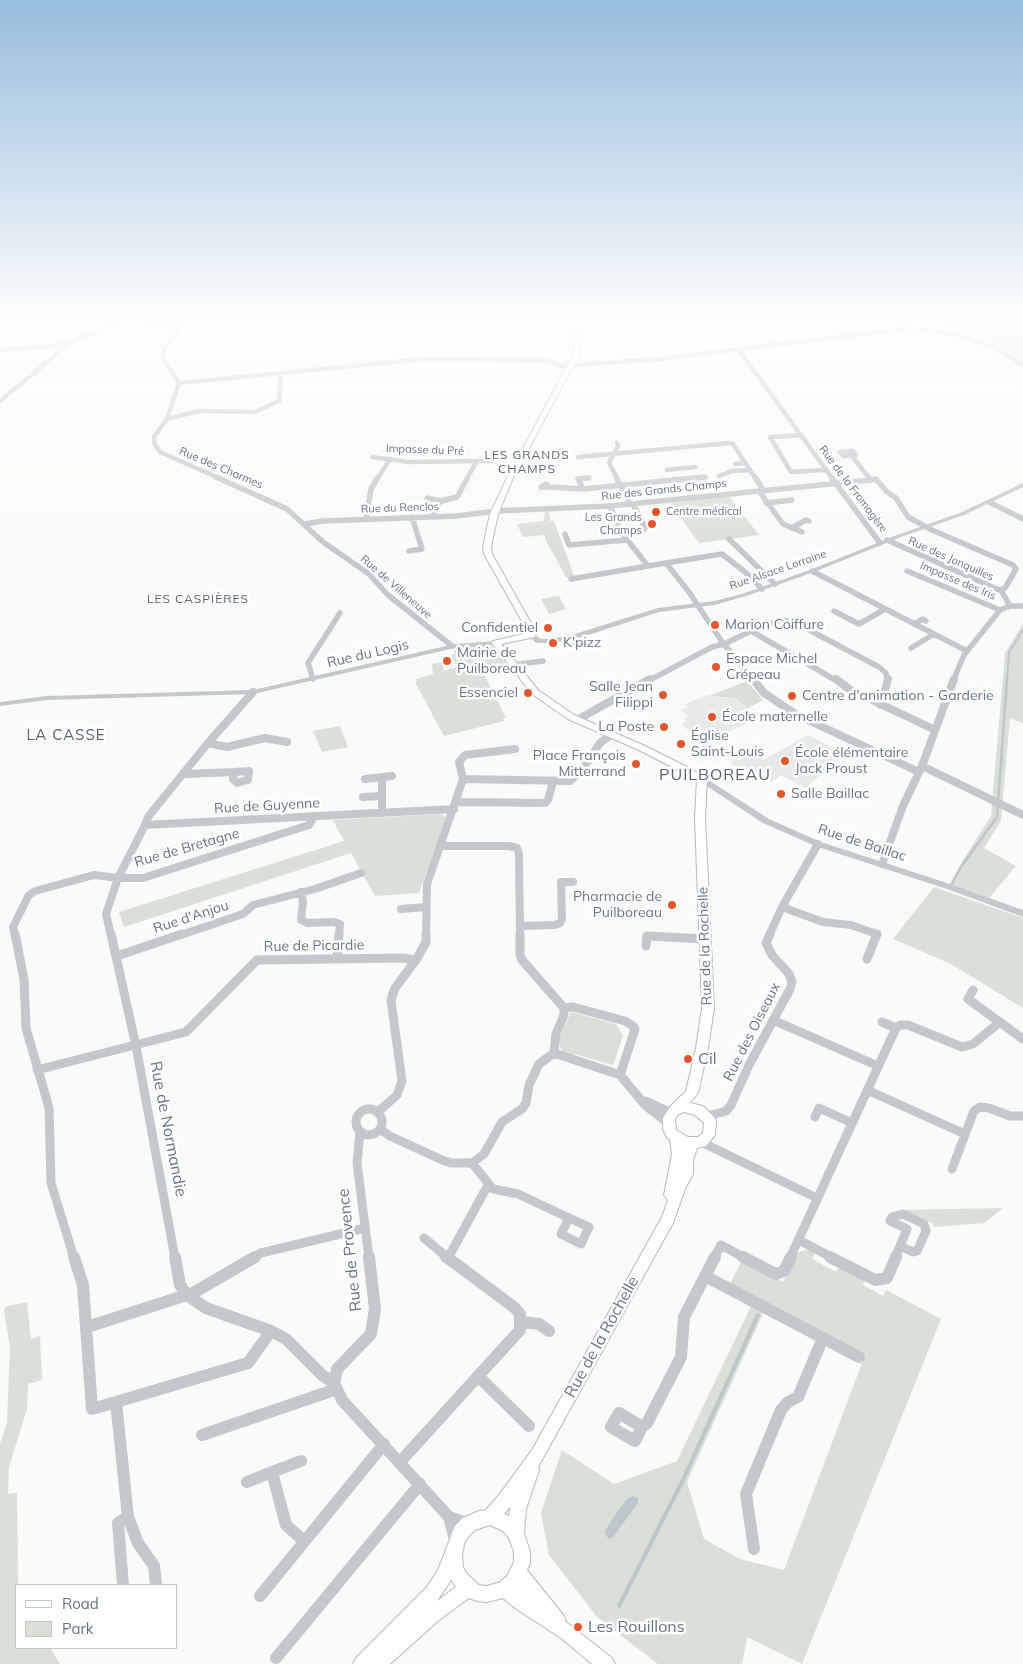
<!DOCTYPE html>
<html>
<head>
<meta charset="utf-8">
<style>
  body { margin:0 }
  #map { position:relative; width:1023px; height:1664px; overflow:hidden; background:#fafaf8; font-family:Mulish,sans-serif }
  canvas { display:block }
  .legend { position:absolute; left:15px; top:1584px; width:162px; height:65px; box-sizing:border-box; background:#fff; border:1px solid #c1c8cd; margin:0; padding:6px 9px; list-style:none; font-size:15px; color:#657683 }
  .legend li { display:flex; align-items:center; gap:10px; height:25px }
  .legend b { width:25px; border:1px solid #c1c8cd }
</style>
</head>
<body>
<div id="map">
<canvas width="1023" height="1664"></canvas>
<ul class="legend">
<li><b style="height:6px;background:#fff"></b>Road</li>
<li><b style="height:14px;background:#dadfd7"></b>Park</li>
</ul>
</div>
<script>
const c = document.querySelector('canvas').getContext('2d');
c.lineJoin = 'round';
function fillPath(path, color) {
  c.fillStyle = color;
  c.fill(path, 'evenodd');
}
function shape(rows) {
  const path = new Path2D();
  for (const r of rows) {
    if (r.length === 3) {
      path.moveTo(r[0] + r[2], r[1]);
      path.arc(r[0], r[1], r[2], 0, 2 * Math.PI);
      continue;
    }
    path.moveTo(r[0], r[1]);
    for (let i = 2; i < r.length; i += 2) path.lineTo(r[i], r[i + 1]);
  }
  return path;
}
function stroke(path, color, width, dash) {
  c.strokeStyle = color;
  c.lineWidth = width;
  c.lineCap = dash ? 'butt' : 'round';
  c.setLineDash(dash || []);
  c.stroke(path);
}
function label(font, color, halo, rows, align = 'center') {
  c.font = font + ' Mulish,sans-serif';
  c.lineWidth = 5;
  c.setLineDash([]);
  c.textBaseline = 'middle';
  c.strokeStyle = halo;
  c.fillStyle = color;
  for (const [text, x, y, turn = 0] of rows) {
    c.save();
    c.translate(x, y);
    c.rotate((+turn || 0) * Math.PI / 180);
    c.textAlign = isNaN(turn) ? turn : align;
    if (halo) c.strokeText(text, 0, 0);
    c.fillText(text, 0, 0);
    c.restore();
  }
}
fillPath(shape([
  [707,695,710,697,735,698,748,708,735,715,747,724,705,741,692,730,689,731,681,724,687,721,684,718,688,716,680,710,688,707,685,704],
  [808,735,845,754,805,788,781,775,771,782,766,779,761,782,749,773,754,770,749,767,742,771,731,763,733,759,739,760,753,753,763,760]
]), '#e8e9e9');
fillPath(shape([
  [925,318,1023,318,1023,361,986,340],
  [729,496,759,535,699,543,670,503],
  [545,511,549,511,550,521,554,521,574,576,573,578,566,577,545,539,545,535,523,537,517,524,544,521],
  [559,596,566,609,549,614,541,599],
  [1023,624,1023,723,1010,718,1001,821,984,848,1016,866,989,898,950,884,963,860,991,816,1005,653],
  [479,646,494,647,506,663,482,670,506,718,503,718,504,721,444,736,415,682,417,681,416,679,433,674,432,664,442,662,444,671,457,667,451,655,455,654,454,650],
  [747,681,763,700,748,708,735,698,709,696],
  [340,726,348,747,322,752,313,731],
  [441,814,446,818,419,893,375,896,351,853,124,927,119,912,344,841,333,820],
  [934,887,1023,918,1023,1008,951,964,893,939],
  [571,1012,616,1024,623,1036,613,1065,574,1054,572,1056,563,1052,560,1046,560,1037],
  [1003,1208,984,1223,933,1227,934,1224,904,1210],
  [807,1249,815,1253,812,1259,836,1272,840,1266,865,1279,863,1285,883,1296,886,1290,941,1319,802,1664,747,1637,742,1664,658,1664,597,1617,549,1555,541,1513,562,1450,614,1484,677,1461,752,1304,764,1311,687,1482,704,1539,740,1559,784,1570,865,1355,730,1284,742,1260,783,1282,797,1253],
  [27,1302,31,1339,40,1336,42,1380,28,1384,27,1409,9,1467,8,1494,17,1493,18,1585,16,1585,16,1648,50,1648,60,1664,0,1664,0,1444,7,1423,10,1347,4,1311,5,1307]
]), '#dadfd7');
fillPath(shape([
  [633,1496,639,1498,637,1504,614,1536,610,1539,606,1536,605,1531,617,1512,627,1499]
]), '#bbc7cb');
stroke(shape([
  [1007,681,1009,652,1023,630]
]), '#bbc7cb', 2);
stroke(shape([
  [951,885,961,867,997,817,1007,679]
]), '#bbc7cb', 2.5);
stroke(shape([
  [619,1606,683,1480,758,1315]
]), '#bbc7cb', 4);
const secondary = shape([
  [578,318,584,318,579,355,513,478,498,514,491,547,492,554,536,632,535,637,501,644,538,690,574,715,645,746,693,770,707,779,705,818,714,1008,708,1048,698,1093,690,1103,703,1106,714,1117,716,1121,715,1135,706,1146,697,1148,693,1160,693,1174,685,1189,673,1223,538,1467,539,1470,526,1509,524,1533,530,1552,530,1563,527,1570,564,1616,566,1622,612,1658,615,1664,592,1664,561,1638,515,1608,503,1598,487,1602,477,1601,469,1598,439,1620,390,1664,353,1664,356,1658,427,1587,438,1570,455,1526,463,1518,479,1511,486,1510,499,1495,532,1450,662,1217,668,1200,664,1195,672,1154,670,1140,667,1138,663,1129,663,1118,670,1107,686,1091,696,1048,702,1008,695,818,697,780,639,750,568,719,532,694,492,643,493,641,528,633,528,632,484,554,483,547,490,514,507,478,573,355,578,318],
  [684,1112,695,1115,704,1123,703,1133,698,1137,688,1137,676,1130,675,1119,678,1115,684,1112],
  [511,1506,510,1509,509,1516,504,1514,511,1506],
  [490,1525,503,1531,509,1538,514,1552,514,1562,507,1576,500,1582,487,1586,479,1585,466,1573,463,1567,462,1555,464,1544,467,1538,475,1530,490,1525],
  [451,1579,456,1587,437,1601,450,1582,451,1579]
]);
stroke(secondary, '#b3babf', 2);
stroke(shape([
  [83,318,93,321,166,324,177,327,179,329,165,348,163,359,179,383],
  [887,318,912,328,957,335,991,346,1023,365],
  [0,350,64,345],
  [739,350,832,478],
  [179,383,425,359,546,360,561,366,661,359,912,328],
  [179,383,167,419,154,437,154,443,160,452,219,478],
  [0,401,64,348,64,345,116,323],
  [167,419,199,411,255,412,279,401,281,374],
  [801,435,770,437,791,472,826,470],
  [853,451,856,455,843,456,840,452,853,451],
  [852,456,869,478],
  [372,457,409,462,477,461,467,478],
  [578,457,730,443,733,444,755,478],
  [477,461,491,461],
  [735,464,746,463],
  [667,470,695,467],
  [719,476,732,471,750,470],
  [378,478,390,459],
  [584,478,589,478],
  [617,478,609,463,618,446,617,443],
  [691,478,706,477]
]), '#c3c8cc', 4.5);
stroke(shape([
  [216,477,287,509,323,542,369,574,388,595,452,646],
  [616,477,630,504],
  [755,477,763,490],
  [831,477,880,543],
  [870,480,876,479,887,492,896,498,908,517,932,530,1013,565,1016,569,1005,588,999,590,887,540],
  [546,484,550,487,541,487,546,484],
  [550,487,583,489,704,477],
  [583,489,578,479,589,478],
  [759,491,783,524,802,532],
  [427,498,441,501],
  [989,502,1023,519],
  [766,503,792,500],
  [610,506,621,532,648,566,666,563,689,592,724,645],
  [432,517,441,501,457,497,468,477],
  [366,519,371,489,378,477],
  [305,524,323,521,457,516,496,511,610,506,870,480,868,477],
  [792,528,806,520,809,521],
  [621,532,643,530,645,528,633,504],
  [565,534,569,545,627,540],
  [729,539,775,584],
  [409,551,422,549,412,517],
  [666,563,722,554,745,572,762,589],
  [812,571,967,651],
  [907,571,1000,610],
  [571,579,648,566],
  [1010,606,1023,606],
  [834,611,859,624,885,609],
  [914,624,923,619,926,621],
  [751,631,837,681],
  [724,644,754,681],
  [911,648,934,634],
  [513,665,543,661],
  [313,679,308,663,340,613],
  [648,681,712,647,724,644,751,631,781,620,794,622,879,667,886,673,887,681],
  [953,681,964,655,1000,610,1010,606,1001,590]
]), '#c3c8cc', 5.5);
stroke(shape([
  [753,679,764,693,797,715,919,772],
  [836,679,849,689,935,730],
  [253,692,208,743,148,817,145,825,454,809],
  [881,705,888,679],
  [577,720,650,679],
  [208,743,227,747,265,738,287,742],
  [922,766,1023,815],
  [249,771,248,780,237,783,233,779,234,772,249,771],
  [185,774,234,772],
  [382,778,382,813],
  [365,779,392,776],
  [463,779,459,762,465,755,515,749],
  [363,797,382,796],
  [457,802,545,803,548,800,553,782],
  [441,846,509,846,517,848,519,854,520,936],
  [882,864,903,806,922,766,954,679],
  [301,892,303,901,301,920,307,923,334,922,340,924,339,936],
  [782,907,823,922,851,925,877,934,876,936],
  [401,909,426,907],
  [520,926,555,925,560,923,562,919,561,882,573,882],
  [15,936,13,927,29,895,35,891,94,875,118,878,143,878,309,825,314,816],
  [111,936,106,914,118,878,145,825],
  [178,936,243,914,253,905,315,889,361,873],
  [426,936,427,884,463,779,570,781,583,769,600,743,612,734],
  [769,936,782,907,818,844]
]), '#c3c8cc', 8);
stroke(shape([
  [15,934,24,979,26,1028,49,1108,51,1183,74,1258],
  [111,934,136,1046,175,1258],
  [520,934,520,955,522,960,564,1008,573,1007,625,1021,633,1026,635,1029,620,1075,646,1106,668,1123],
  [646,946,647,936,705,939],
  [117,956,182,934],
  [337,959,339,934],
  [867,959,877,934],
  [973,990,968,999,1023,1039],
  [564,1008,564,1015,556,1034,554,1053,620,1075],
  [773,1020,878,1066],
  [896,1028,900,1025,908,1025,962,1047,973,1044,1000,1022],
  [37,1070,186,1032,257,960,402,958,416,960],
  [867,1090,965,1134],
  [646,1101,672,1113],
  [369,1122,13],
  [378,1112,397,1095,402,1081,391,1000,395,988,416,960,426,942,426,934],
  [708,1116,726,1111,731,1105,749,1065,790,989,792,982,789,974,772,955,766,943,770,934],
  [815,1117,819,1108,852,1123],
  [380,1129,390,1136,442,1160,451,1163,472,1163,484,1154,502,1122,522,1109,526,1103,529,1085,539,1064,554,1053],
  [360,1132,357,1163,369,1258],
  [701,1142,817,1198],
  [472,1163,493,1189,518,1194,569,1218],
  [952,1169,974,1111,980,1107,989,1108,1010,1116,1023,1116],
  [903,1214,924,1224,926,1231,917,1251,913,1252,900,1246,907,1229,890,1221,892,1217,903,1214],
  [569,1218,589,1227,581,1244,561,1234,569,1218],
  [424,1238,448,1258],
  [799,1240,833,1258],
  [253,1258,261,1253,365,1228],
  [448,1258,488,1185],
  [714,1258,721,1245,745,1258],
  [790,1258,896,1028,882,1022],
  [895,1258,900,1246]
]), '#c3c8cc', 9);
stroke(shape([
  [74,1257,83,1285,92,1409,116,1402,128,1517,138,1543,154,1566,156,1585],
  [175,1257,180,1285,187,1295,206,1308,271,1331,286,1339,322,1375,334,1383],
  [369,1257,375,1309,371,1334,337,1369,334,1383,342,1400,449,1517,469,1524],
  [446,1257,448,1258],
  [743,1257,776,1274,784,1271,791,1257],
  [830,1257,875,1280,887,1278,896,1257],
  [705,1276,859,1357],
  [521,1322,539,1324,549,1331],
  [87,1327,193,1293,255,1257],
  [479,1377,529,1426],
  [116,1402,248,1363,271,1331],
  [619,1413,642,1427,635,1441,611,1427,619,1413],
  [642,1427,647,1423,681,1357,684,1317,715,1257],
  [202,1435,337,1389],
  [301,1461,272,1472,286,1525,304,1541],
  [400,1462,520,1330,520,1314,515,1308,448,1258,449,1257],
  [247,1482,272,1472],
  [449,1517,455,1539],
  [754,1549,746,1494,781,1410,788,1402,798,1397,823,1338],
  [123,1585,118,1523,128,1517],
  [260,1596,384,1444],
  [276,1658,420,1484]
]), '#c3c8cc', 12);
fillPath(shape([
  [1023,483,1023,487,964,515,901,537,814,572,746,596,714,605,659,612,579,638,550,643,536,643,528,635,532,633,541,639,550,639,575,634,658,608,714,601,742,594,810,570,897,535,960,513,1023,483],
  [496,641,499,641,499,645,455,648,253,694,47,700,0,706,0,702,47,696,253,690,455,644,496,641],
  [702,776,769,819,821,842,953,885,1023,910,1023,917,947,889,815,846,763,823,699,781,698,779,702,776]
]), '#c3c8cc');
fillPath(secondary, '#fff');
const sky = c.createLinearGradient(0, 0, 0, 551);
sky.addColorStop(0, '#96bcdc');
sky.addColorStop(0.58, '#fdfdfc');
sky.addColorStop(1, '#fdfdfc00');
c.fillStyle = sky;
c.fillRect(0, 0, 1023, 551);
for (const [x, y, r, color] of [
  [656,512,5,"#e4572e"],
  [652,524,5,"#e4572e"],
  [715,625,5,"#e4572e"],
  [548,628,5,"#e4572e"],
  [553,643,5,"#e4572e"],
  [447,661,5,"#e4572e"],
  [716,667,5,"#e4572e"],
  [528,693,5,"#e4572e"],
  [663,695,5,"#e4572e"],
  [792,696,5,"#e4572e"],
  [712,717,5,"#e4572e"],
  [664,727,5,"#e4572e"],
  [681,744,5,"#e4572e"],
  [785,761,5,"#e4572e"],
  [636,764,5,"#e4572e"],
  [781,794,5,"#e4572e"],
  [672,905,5,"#e4572e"],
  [688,1059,5,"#e4572e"],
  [578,1627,5,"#e4572e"]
]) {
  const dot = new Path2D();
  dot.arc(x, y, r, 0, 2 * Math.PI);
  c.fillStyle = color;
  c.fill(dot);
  stroke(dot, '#fff', 2);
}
label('11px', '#657683', '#fff', [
  ["Impasse du Pré",425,450,2],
  ["Rue des Charmes",221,468,23],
  ["Rue de la Fromagère",853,489,53],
  ["Rue des Grands Champs",664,490,-6],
  ["Rue du Renclos",400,508,-2],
  ["Rue des Jonquilles",951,559,24],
  ["Rue Alsace Lorraine",778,570,-19],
  ["Impasse des Iris",958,581,23],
  ["Rue de Villeneuve",396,587,41]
]);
label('11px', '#657683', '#fff', [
  ["Centre médical",666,512],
  ["Les Grands",642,518,"right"],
  ["Champs",642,531,"right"]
], 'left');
c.letterSpacing = '1px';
label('12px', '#57646e', '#fff', [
  ["LES GRANDS",527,455],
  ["CHAMPS",527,469],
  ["LES CASPIÈRES",198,599]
]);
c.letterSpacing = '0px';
label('14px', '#657683', '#fff', [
  ["Marion Coiffure",725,625],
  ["Confidentiel",538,628,"right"],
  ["K'pizz",563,643],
  ["Mairie de",457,653],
  ["Puilboreau",457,669],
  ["Espace Michel",726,659],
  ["Crépeau",726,675],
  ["Salle Jean",653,687,"right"],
  ["Filippi",653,703,"right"],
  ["Essenciel",518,693,"right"],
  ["Centre d'animation - Garderie",802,696],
  ["École maternelle",722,717],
  ["La Poste",654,727,"right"],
  ["Église",691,736],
  ["Saint-Louis",691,752],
  ["École élémentaire",795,753],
  ["Jack Proust",795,769],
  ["Place François",626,756,"right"],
  ["Mitterrand",626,772,"right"],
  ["Salle Baillac",791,794],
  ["Pharmacie de",662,897,"right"],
  ["Puilboreau",662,913,"right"]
], 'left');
label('14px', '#657683', '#fff', [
  ["Rue du Logis",368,654,-13],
  ["Rue de Guyenne",267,806,-3],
  ["Rue de Baillac",862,843,18],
  ["Rue de Bretagne",187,848,-16],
  ["Rue d'Anjou",191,917,-18],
  ["Rue de Picardie",314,946,-1],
  ["Rue de la Rochelle",705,946,-92],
  ["Rue des Oiseaux",752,1032,-63]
]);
c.letterSpacing = '1px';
label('15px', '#57646e', '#fff', [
  ["LA CASSE",66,735]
]);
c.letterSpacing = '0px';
c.letterSpacing = '1px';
label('16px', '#57646e', '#fff', [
  ["PUILBOREAU",715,775]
]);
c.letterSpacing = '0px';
label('16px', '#657683', '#fff', [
  ["Cil",698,1059],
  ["Les Rouillons",588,1627]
], 'left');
label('16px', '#657683', '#fff', [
  ["Rue de Normandie",168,1129,79],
  ["Rue de Provence",350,1250,-96],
  ["Rue de la Rochelle",602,1337,-61]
]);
</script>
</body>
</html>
